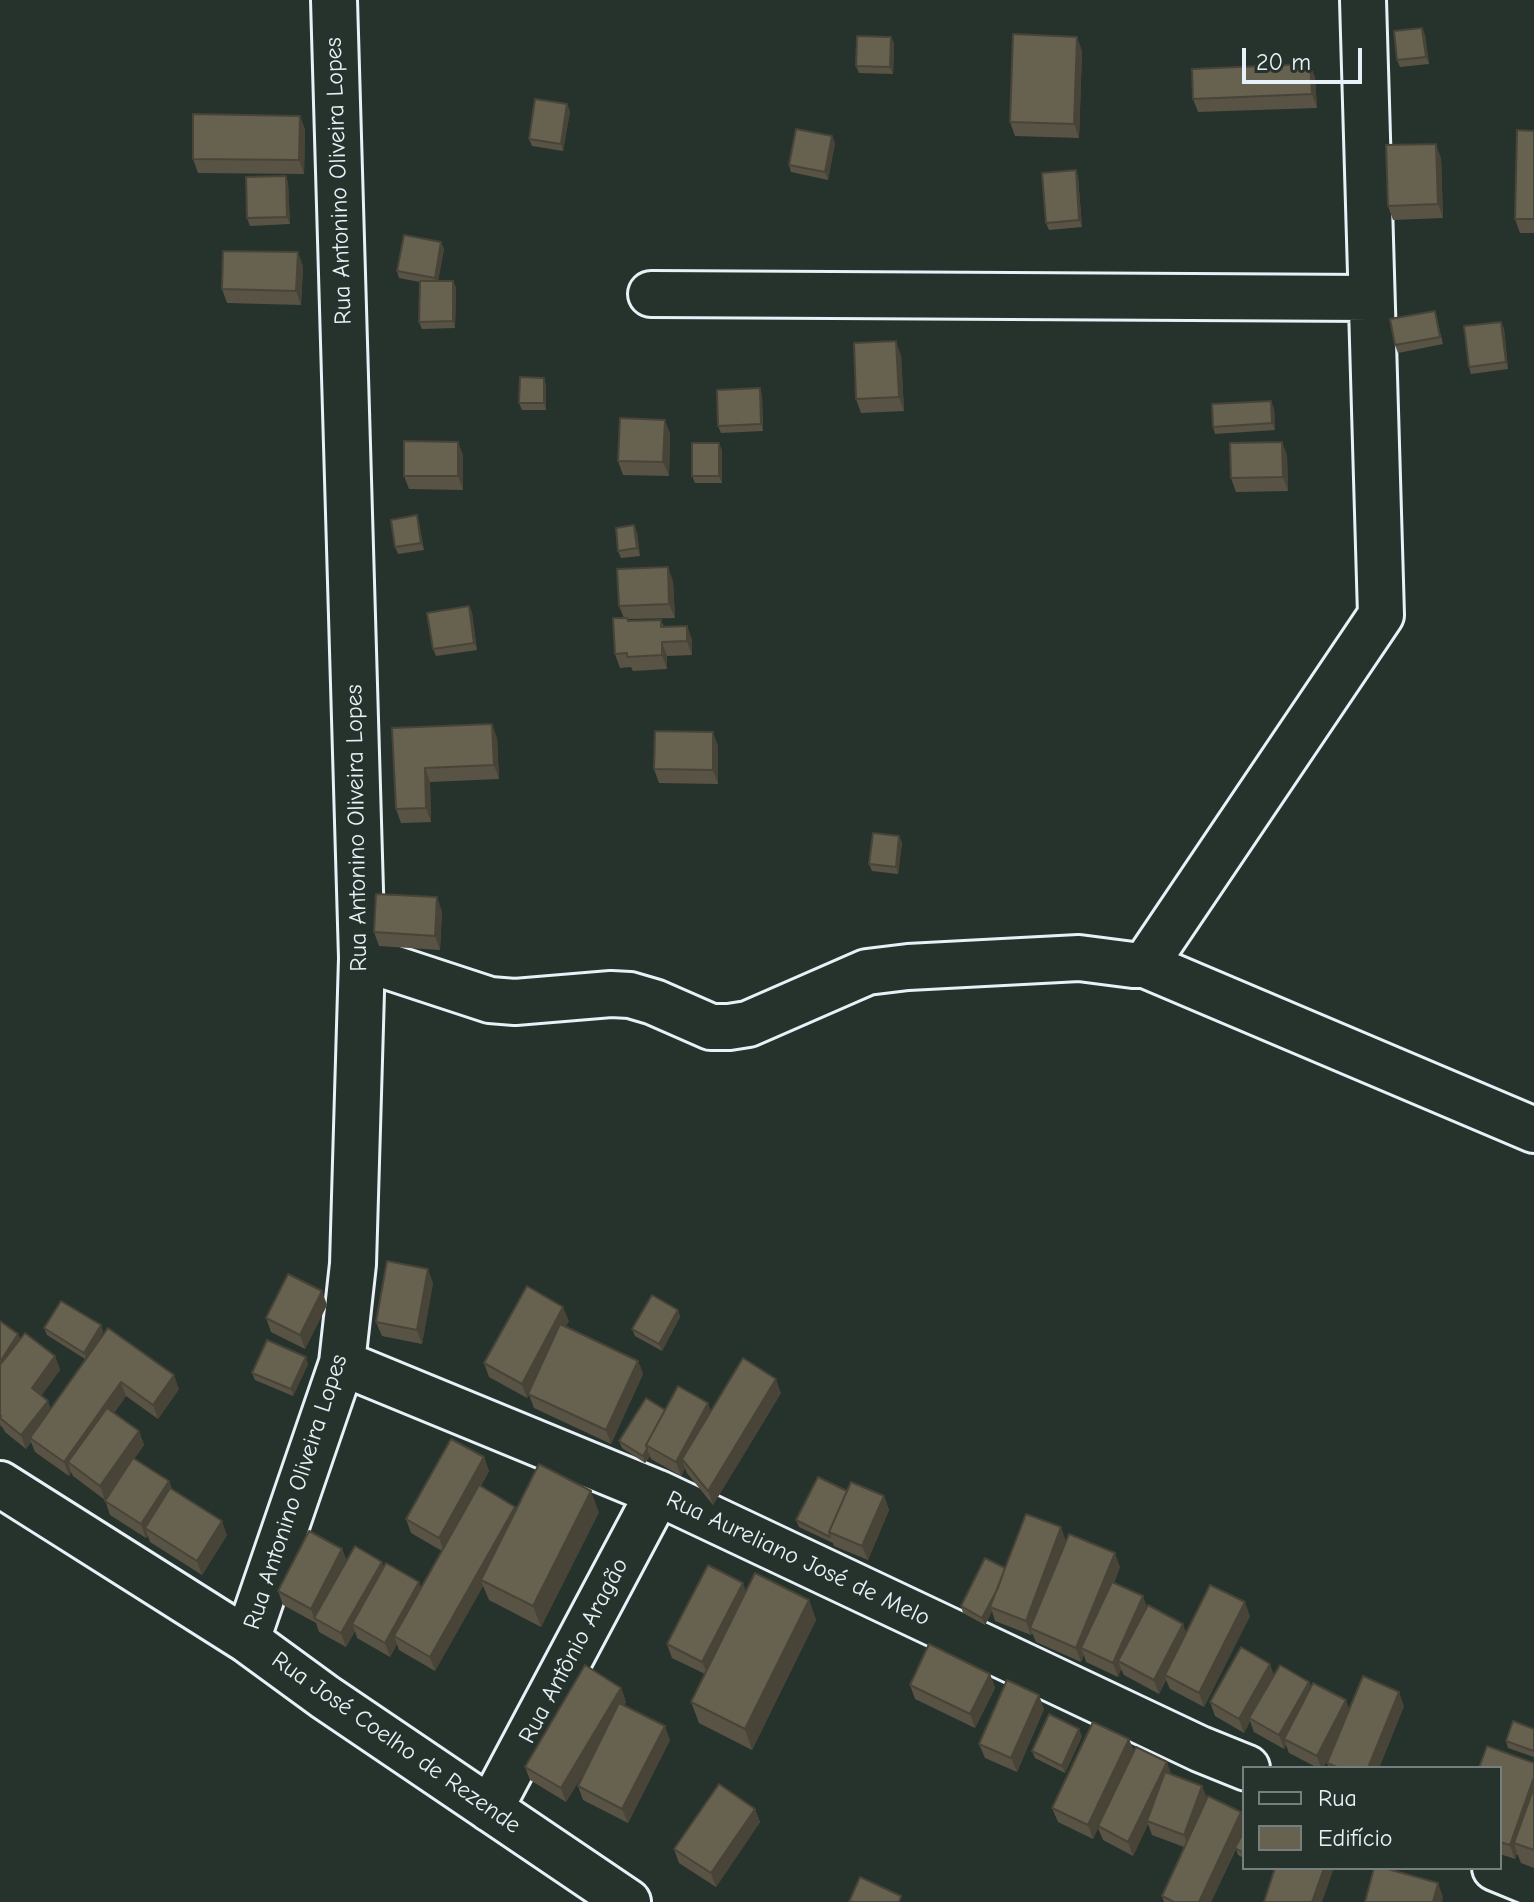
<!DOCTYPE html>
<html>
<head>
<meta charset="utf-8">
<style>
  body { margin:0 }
  #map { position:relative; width:1534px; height:1902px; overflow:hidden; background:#26332d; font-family:"Comic Neue",sans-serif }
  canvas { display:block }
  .legend { position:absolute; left:1242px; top:1766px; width:260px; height:104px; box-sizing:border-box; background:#26332d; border:2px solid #747f7e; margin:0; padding:10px 14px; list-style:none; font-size:24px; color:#e8f1f8 }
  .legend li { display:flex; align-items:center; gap:16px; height:40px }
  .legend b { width:40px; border:2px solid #747f7e }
  .scale { position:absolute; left:1242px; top:48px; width:120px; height:36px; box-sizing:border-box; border:4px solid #e8f1f8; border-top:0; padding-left:10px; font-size:24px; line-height:28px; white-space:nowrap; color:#e8f1f8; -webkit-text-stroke:6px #26332d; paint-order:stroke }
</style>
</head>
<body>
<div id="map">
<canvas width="1534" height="1902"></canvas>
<ul class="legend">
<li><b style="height:10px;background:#26332d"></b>Rua</li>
<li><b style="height:22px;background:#676150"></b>Edifício</li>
</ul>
<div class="scale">20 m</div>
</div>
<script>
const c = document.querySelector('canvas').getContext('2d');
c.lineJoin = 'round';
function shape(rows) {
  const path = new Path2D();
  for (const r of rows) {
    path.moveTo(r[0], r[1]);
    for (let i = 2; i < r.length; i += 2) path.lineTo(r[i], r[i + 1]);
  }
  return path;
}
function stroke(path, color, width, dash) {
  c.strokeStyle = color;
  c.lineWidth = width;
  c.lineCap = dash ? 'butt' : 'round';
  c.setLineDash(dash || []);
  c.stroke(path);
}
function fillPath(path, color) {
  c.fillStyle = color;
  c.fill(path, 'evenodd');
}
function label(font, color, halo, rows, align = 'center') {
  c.font = font + ' "Comic Neue",sans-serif';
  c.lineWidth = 6;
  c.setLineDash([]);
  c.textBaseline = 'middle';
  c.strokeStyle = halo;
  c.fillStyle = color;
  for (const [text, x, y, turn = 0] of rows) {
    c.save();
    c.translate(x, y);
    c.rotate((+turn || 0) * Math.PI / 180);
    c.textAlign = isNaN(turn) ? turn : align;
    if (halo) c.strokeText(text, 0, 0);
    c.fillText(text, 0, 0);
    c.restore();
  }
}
const minor = shape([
  [1363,0,1381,615,1145,965,1534,1130],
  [651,294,1371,298],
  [362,958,490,1000,515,1002,611,994,630,995,654,1002,711,1027,729,1027,748,1024,867,972,908,967,1079,958,1133,965,1145,965,1153,960],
  [342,1363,658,1493,1200,1749,1247,1768],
  [0,1484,247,1640,325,1697,628,1902],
  [247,1640,342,1363,353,1264,362,958,334,0],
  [490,1809,658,1493],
  [1495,1868,1534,1884]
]);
stroke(minor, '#e8f1f8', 50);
stroke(minor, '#26332d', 44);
fillPath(shape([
  [1422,28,1425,35,1429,64,1400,67,1397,60],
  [891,37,894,44,893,74,859,73,856,66],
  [1082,51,1079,138,1015,136,1010,122],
  [1310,64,1315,78,1317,108,1198,112,1193,99],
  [570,111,563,151,532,146,529,139],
  [300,116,305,130,304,174,198,173,193,159],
  [1534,131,1534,233,1520,233,1515,219],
  [835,143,828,180,791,172,789,165],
  [1441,158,1443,218,1393,220,1388,206],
  [1076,170,1078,177,1082,227,1049,230,1046,223],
  [286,176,288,183,290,224,250,226,247,218],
  [441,242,444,249,438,281,453,281,456,288,455,328,422,329,419,322,420,282,399,278,397,271],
  [303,266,301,305,227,303,222,289],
  [1435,311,1443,344,1398,353,1395,345],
  [1501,322,1504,329,1508,369,1471,374,1469,367],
  [901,355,904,411,861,413,856,399],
  [546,385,546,410,522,410,519,403],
  [762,395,763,431,721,433,718,426],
  [1274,408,1275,430,1215,434,1213,427],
  [665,420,670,434,669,476,623,475,618,461],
  [458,442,463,456,463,490,409,489,404,476],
  [1282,442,1287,456,1288,491,1236,492,1231,478],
  [722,450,722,483,695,483,692,476],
  [417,515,419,523,424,550,398,554,395,547],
  [637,532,640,556,621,558,618,551],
  [673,581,675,618,628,619,628,621,661,620,664,627,687,626,692,640,692,655,667,656,667,669,633,671,631,667,620,668,615,654,624,618,619,606],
  [469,606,472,613,477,650,436,656,433,649],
  [392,728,497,738,499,779,430,782,431,822,401,823,396,809],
  [718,746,718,784,659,783,654,769],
  [899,836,902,843,898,874,872,871,869,864],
  [442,911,440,950,379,946,374,932],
  [433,1283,422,1344,382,1336,376,1322],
  [327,1305,305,1349,271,1332,266,1318],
  [678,1310,680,1317,662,1351,635,1336,632,1329],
  [0,1321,18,1334,20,1339,55,1356,60,1370,41,1395,51,1408,85,1359,47,1335,44,1328,101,1325,103,1332,97,1343,179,1389,158,1419,126,1396,114,1413,139,1431,144,1445,134,1459,169,1481,172,1489,227,1535,202,1575,150,1542,148,1536,146,1538,110,1515,105,1500,73,1476,71,1472,69,1476,35,1452,31,1442,26,1449,5,1432,3,1428,0,1425],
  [569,1321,565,1327,638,1361,643,1374,611,1444,534,1408,529,1395,527,1398,489,1377,484,1363],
  [308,1364,293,1396,255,1380,252,1373],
  [781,1393,713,1505,687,1473,685,1468,681,1476,651,1459,650,1456,645,1463,622,1448,619,1441,665,1410,711,1411],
  [484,1457,489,1471,481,1486,515,1507,516,1509,599,1512,541,1627,489,1600,483,1586,435,1671,399,1650,397,1644,390,1657,357,1638,355,1631,346,1647,319,1632,316,1623,283,1605,278,1591,342,1549,346,1560,382,1562,384,1568,421,1588,442,1551,411,1533,406,1519],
  [847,1491,884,1496,889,1510,868,1560,834,1546,833,1543,799,1527,796,1520],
  [1066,1541,1120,1567,1114,1583,1147,1607,1186,1632,1250,1616,1204,1707,1170,1689,1166,1680,1159,1694,1124,1675,1121,1669,1118,1677,1086,1662,1084,1655,1081,1662,1036,1642,1032,1633,1031,1635,995,1621,992,1611,985,1625,963,1613,961,1606,1005,1568],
  [746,1591,809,1600,816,1620,752,1750,699,1723,691,1702,705,1674,672,1658,667,1644],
  [990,1674,995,1688,975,1728,915,1699,910,1685],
  [1274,1675,1309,1682,1311,1687,1349,1709,1404,1706,1379,1768,1329,1768,1327,1763,1329,1757,1323,1768,1318,1768,1289,1753,1286,1745,1284,1749,1254,1732,1250,1721,1244,1733,1215,1716,1210,1702],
  [621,1688,626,1702,624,1705,670,1740,628,1823,583,1800,578,1786,586,1769,566,1802,530,1780,525,1767],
  [1044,1709,1017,1772,985,1758,979,1744],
  [1534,1729,1534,1757,1508,1748,1506,1741],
  [1082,1736,1065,1773,1035,1758,1032,1751],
  [1129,1739,1134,1752,1171,1774,1207,1799,1244,1831,1244,1858,1238,1855,1236,1849,1211,1902,1164,1902,1162,1896,1184,1847,1152,1835,1148,1824,1133,1856,1103,1840,1098,1828,1093,1839,1058,1822,1052,1808],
  [1534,1763,1534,1868,1521,1863,1517,1853,1515,1859,1500,1854,1500,1768],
  [755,1809,760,1822,716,1887,679,1863,674,1849]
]), '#595345');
fillPath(shape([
  [1422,28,1425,35,1429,64,1426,57],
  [891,37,894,44,893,74,890,67],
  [1077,37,1082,51,1079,138,1074,124],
  [1310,64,1315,78,1317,108,1312,94],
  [567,104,570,111,563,151,561,144],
  [300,116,305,130,304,174,299,160],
  [832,136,835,143,828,180,825,172],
  [1436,144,1441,158,1443,218,1438,204],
  [1076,170,1078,177,1082,227,1079,220],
  [286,176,288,183,290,224,287,217],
  [441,242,444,249,437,285,435,278],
  [298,252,303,266,301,305,296,291],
  [453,281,456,288,455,328,453,321],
  [1501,322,1504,329,1508,369,1506,362],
  [896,341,901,355,904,411,899,397],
  [544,378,546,385,546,410,544,403],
  [760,388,762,395,763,431,761,424],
  [1271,401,1274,408,1275,430,1272,423],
  [665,420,670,434,669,476,663,462],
  [458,442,463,456,463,490,458,476],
  [1282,442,1287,456,1288,491,1283,477],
  [719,443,722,450,722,483,719,476],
  [417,515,419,523,424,550,421,543],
  [634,525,637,532,640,556,637,548],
  [668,567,673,581,675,618,669,604],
  [469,606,472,613,477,650,474,643],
  [687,626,692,640,692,655,687,641],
  [662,642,667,656,667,669,662,655],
  [492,724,497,738,499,779,494,765],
  [713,732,718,746,718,784,713,770],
  [425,768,430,782,431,822,426,808],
  [899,836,902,843,898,874,896,867],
  [437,897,442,911,440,950,435,936],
  [428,1269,433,1283,422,1344,417,1330],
  [322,1291,327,1305,305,1349,300,1335],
  [563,1307,569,1321,527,1398,522,1384],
  [678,1310,680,1317,662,1351,659,1344],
  [101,1325,103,1332,87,1360,84,1353],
  [18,1334,23,1348,0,1384,0,1362],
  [55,1356,60,1370,37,1402,32,1388],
  [306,1357,308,1364,293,1396,291,1389],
  [638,1361,643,1374,611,1444,606,1430],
  [174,1375,179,1389,158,1419,153,1405],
  [776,1379,781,1393,713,1505,708,1491],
  [121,1382,126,1396,75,1468,68,1462,71,1472,69,1476,64,1462],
  [48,1401,53,1415,30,1438,31,1442,26,1449,21,1435],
  [708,1403,713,1417,682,1459,685,1468,681,1476,676,1462],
  [139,1431,144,1445,105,1500,100,1486],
  [647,1449,650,1456,645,1463,643,1456],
  [484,1457,489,1471,444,1552,439,1538],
  [169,1481,174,1495,145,1528,148,1536,146,1538,141,1524],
  [591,1491,599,1512,541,1627,533,1606],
  [884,1496,889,1510,868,1560,862,1546],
  [515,1507,520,1520,481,1580,483,1586,435,1671,430,1657],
  [222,1521,227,1535,202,1575,197,1561],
  [1061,1527,1066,1541,1030,1628,1032,1633,1031,1635,1026,1621],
  [342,1549,348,1563,314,1618,311,1609],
  [1115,1553,1120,1567,1086,1650,1081,1648,1084,1655,1081,1662,1076,1648],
  [382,1562,387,1576,352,1624,355,1631,346,1647,341,1633],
  [1007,1569,990,1607,992,1611,985,1625,982,1618],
  [419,1582,424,1596,394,1636,397,1644,390,1657,385,1643],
  [743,1583,748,1597,708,1676,702,1662],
  [1143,1596,1148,1610,1118,1661,1121,1669,1118,1677,1113,1663],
  [809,1600,816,1620,752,1750,745,1729],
  [1245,1602,1250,1616,1204,1707,1199,1693],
  [1183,1624,1188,1638,1165,1675,1166,1680,1159,1694,1154,1680],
  [1270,1664,1275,1678,1249,1718,1250,1721,1244,1733,1239,1719],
  [990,1674,995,1688,975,1728,970,1714],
  [1309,1682,1314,1696,1284,1739,1286,1745,1284,1749,1279,1735],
  [621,1688,626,1702,566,1802,561,1788],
  [1399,1692,1404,1706,1379,1768,1368,1768],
  [1039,1695,1044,1709,1017,1772,1011,1758],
  [1346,1700,1351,1714,1323,1768,1321,1768,1317,1756],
  [665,1726,670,1740,628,1823,622,1809],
  [1079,1729,1082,1736,1065,1773,1062,1766],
  [1129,1739,1134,1753,1093,1839,1088,1825],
  [1167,1762,1172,1776,1147,1821,1148,1824,1133,1856,1128,1842],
  [1534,1777,1534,1806,1514,1843,1517,1853,1515,1859,1510,1845],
  [1202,1786,1208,1800,1189,1849,1184,1835],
  [755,1809,760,1822,716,1887,711,1873],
  [1241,1812,1244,1819,1244,1830,1211,1902,1199,1902],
  [1324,1868,1334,1868,1322,1902,1312,1902],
  [1438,1883,1443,1897,1442,1902,1433,1902]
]), '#484438');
const building = shape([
  [1422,28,1426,57,1397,60,1394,31,1422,28],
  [1013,34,1077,37,1074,124,1010,122,1013,34],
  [857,36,891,37,890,67,856,66,857,36],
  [1310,64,1312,94,1193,99,1192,69,1310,64],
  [535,99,567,104,561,144,529,139,535,99],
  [193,114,300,116,299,160,193,159,193,114],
  [796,129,832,136,825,172,789,165,796,129],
  [1517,130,1534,131,1534,219,1515,219,1517,130],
  [1436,144,1438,204,1388,206,1386,145,1436,144],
  [1076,170,1079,220,1046,223,1042,173,1076,170],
  [286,176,287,217,247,218,246,177,286,176],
  [404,235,441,242,435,278,397,271,404,235],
  [223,251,298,252,296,291,222,289,223,251],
  [420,281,453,281,453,321,419,322,420,281],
  [1435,311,1440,337,1395,345,1390,319,1435,311],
  [1501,322,1506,362,1469,367,1464,326,1501,322],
  [896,341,899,397,856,399,854,343,896,341],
  [520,377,544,378,544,403,519,403,520,377],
  [760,388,761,424,718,426,717,390,760,388],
  [1271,401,1272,423,1213,427,1212,404,1271,401],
  [620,418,665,420,663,462,618,461,620,418],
  [404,441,458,442,458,476,404,476,404,441],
  [1282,442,1283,477,1231,478,1230,443,1282,442],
  [692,443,719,443,719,476,692,476,692,443],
  [417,515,421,543,395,547,391,520,417,515],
  [634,525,637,548,618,551,616,528,634,525],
  [668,567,669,604,619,606,617,569,668,567],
  [469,606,474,643,433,649,427,613,469,606],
  [613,618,627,618,628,621,661,620,661,627,687,626,687,641,662,642,662,655,627,657,627,653,615,654,613,618],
  [492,724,494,765,425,768,426,808,396,809,392,728,492,724],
  [655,731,713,732,713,770,654,769,655,731],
  [873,833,899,836,896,867,869,864,873,833],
  [376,894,437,897,435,936,374,932,376,894],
  [387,1261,428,1269,417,1330,376,1322,387,1261],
  [288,1274,322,1291,300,1335,266,1318,288,1274],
  [527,1286,563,1307,522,1384,484,1363,527,1286],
  [652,1295,678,1310,659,1344,632,1329,652,1295],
  [61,1301,101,1325,84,1353,44,1328,61,1301],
  [0,1321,18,1334,0,1362,0,1321],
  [560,1324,638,1361,606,1430,528,1394,560,1324],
  [108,1328,174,1375,153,1405,121,1382,64,1462,30,1438,108,1328],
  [25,1333,55,1356,32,1388,48,1401,21,1435,0,1418,1,1416,0,1415,0,1365,25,1333],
  [267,1340,306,1357,291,1389,252,1373,267,1340],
  [743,1358,776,1379,708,1491,682,1459,743,1358],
  [678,1386,708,1403,676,1462,646,1445,678,1386],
  [646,1398,665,1410,646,1445,647,1449,643,1456,619,1441,646,1398],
  [107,1408,139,1431,100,1486,68,1462,107,1408],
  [451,1439,484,1457,439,1538,406,1519,451,1439],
  [133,1458,169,1481,141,1524,105,1501,133,1458],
  [539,1464,591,1491,533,1606,481,1580,539,1464],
  [818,1477,847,1491,829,1532,830,1537,796,1520,818,1477],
  [851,1482,884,1496,862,1546,829,1532,851,1482],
  [479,1485,515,1507,430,1657,394,1636,479,1485],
  [170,1488,222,1521,197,1561,145,1528,170,1488],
  [1026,1514,1061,1527,1026,1621,990,1607,1026,1514],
  [309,1531,342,1549,311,1609,278,1591,309,1531],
  [1069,1534,1115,1553,1076,1648,1030,1628,1069,1534],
  [355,1546,382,1562,341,1633,314,1618,355,1546],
  [985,1558,1005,1568,998,1588,982,1618,961,1606,985,1558],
  [386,1563,419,1582,385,1643,352,1624,386,1563],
  [708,1565,743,1583,702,1662,667,1644,708,1565],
  [755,1573,809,1600,745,1729,691,1702,755,1573],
  [1112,1582,1143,1596,1113,1663,1081,1648,1112,1582],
  [1210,1585,1245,1602,1199,1693,1165,1675,1210,1585],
  [1148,1605,1183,1624,1154,1680,1118,1661,1148,1605],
  [929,1644,990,1674,970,1714,910,1685,929,1644],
  [1241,1647,1270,1664,1239,1719,1210,1702,1241,1647],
  [585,1665,621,1688,561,1788,525,1767,585,1665],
  [1280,1665,1309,1682,1279,1735,1249,1718,1280,1665],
  [1363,1676,1399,1692,1368,1768,1339,1768,1327,1763,1363,1676],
  [1007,1680,1039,1695,1011,1758,979,1744,1007,1680],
  [1313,1683,1346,1700,1317,1756,1284,1739,1313,1683],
  [619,1703,665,1726,622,1809,578,1786,619,1703],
  [1049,1714,1079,1729,1062,1766,1032,1751,1049,1714],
  [1513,1721,1534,1729,1534,1751,1506,1741,1513,1721],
  [1093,1722,1129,1739,1088,1825,1052,1808,1093,1722],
  [1487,1746,1534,1763,1534,1777,1510,1845,1500,1842,1500,1768,1479,1768,1487,1746],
  [1136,1747,1167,1762,1128,1842,1098,1826,1136,1747],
  [1165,1772,1202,1786,1184,1835,1147,1821,1165,1772],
  [719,1784,755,1809,711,1873,674,1849,719,1784],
  [1534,1787,1534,1850,1514,1843,1534,1787],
  [1208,1796,1241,1812,1199,1902,1174,1902,1162,1896,1208,1796],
  [1244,1831,1244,1853,1235,1848,1244,1831],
  [1275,1868,1324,1868,1312,1902,1264,1902,1275,1868],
  [1374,1868,1384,1868,1438,1883,1433,1902,1365,1902,1374,1868],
  [860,1877,901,1896,899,1902,849,1902,860,1877]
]);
fillPath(building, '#676150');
stroke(building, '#484438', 2);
label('24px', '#e8f1f8', '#26332d', [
  ["Rua Antonino Oliveira Lopes",339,181,-92],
  ["Rua Antonino Oliveira Lopes",357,828,-91],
  ["Rua Antonino Oliveira Lopes",296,1492,-72],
  ["Rua Aureliano José de Melo",798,1559,25],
  ["Rua Antônio Aragão",574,1651,-62],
  ["Rua José Coelho de Rezende",396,1743,35]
]);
</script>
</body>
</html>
